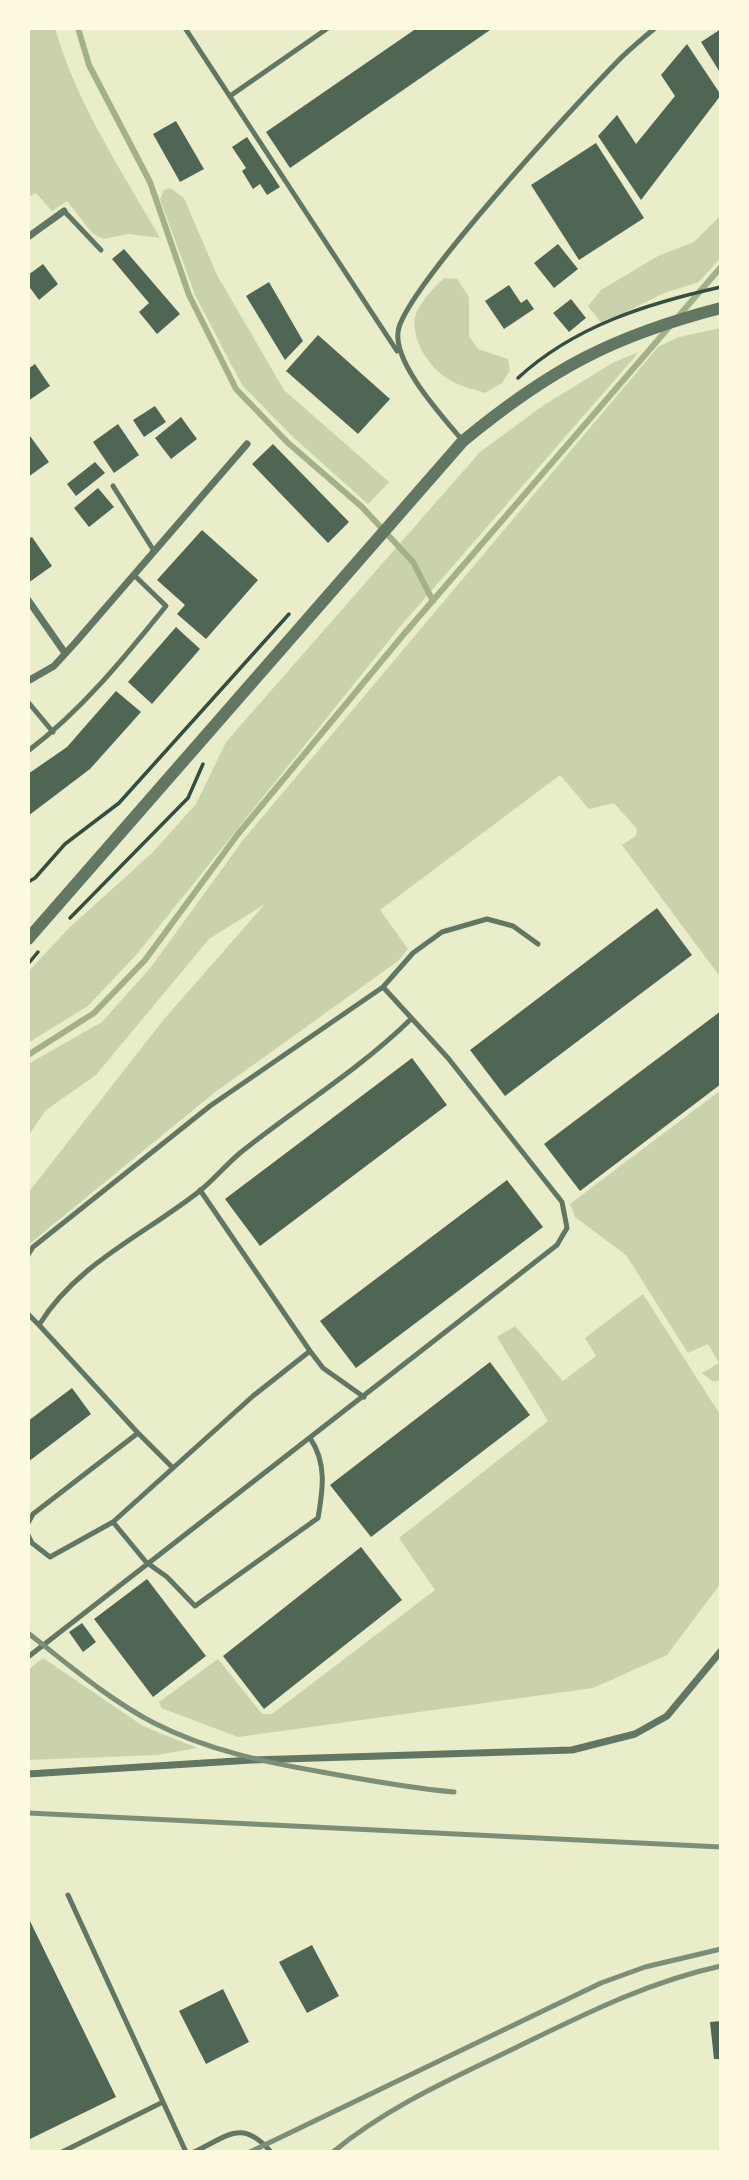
<!DOCTYPE html>
<html>
<head>
<meta charset="utf-8">
<style>
  body { margin:0 }
  #map { position:relative; width:749px; height:2180px; overflow:hidden; background:#e9edc9; font-family:Roboto,sans-serif }
  canvas { display:block }
  .frame { position:absolute; inset:0; border:30px solid #fefae0; pointer-events:none }
</style>
</head>
<body>
<div id="map">
<canvas width="749" height="2180"></canvas>
<div class="frame"></div>
</div>
<script>
const ctx = document.querySelector('canvas').getContext('2d');
ctx.lineJoin = 'round';
function paint(path, color) {
  ctx.fillStyle = color;
  ctx.fill(path, 'evenodd');
}
function stroke(path, color, width, dash) {
  ctx.strokeStyle = color;
  ctx.lineWidth = width;
  ctx.lineCap = dash ? 'butt' : 'round';
  ctx.setLineDash(dash || []);
  ctx.stroke(path);
}
paint(new Path2D(`
  M28,28H55C76,103 122,171 160,238L128,234L104,239L93,234L67,201L52,211L36,193L28,197Z
  M170,188L184,198L217,275L284,390L389,482L368,504L293,437L242,385L195,295L160,199L164,190Z
  M721,215V257L699,282L664,293L602,324L588,306L601,290L658,256L694,242Z
  M444,278L457,279L469,297V336L478,349L508,359L510,370L502,383L485,393C473,389 459,386 448,379C430,368 411,340 415,318C418,303 434,288 444,278Z
  M721,328V978L622,845L636,836L637,829L614,803L589,809L560,775L380,910L408,949L398,961L214,1093L28,1245V1193L165,1018L265,904L209,939L96,1075L46,1110L28,1136V1064L102,1022L151,967L243,840L658,347L679,337Z
  M639,352L399,628L137,954L88,1006L28,1043V972L69,928L152,853L196,804L226,742L480,452L544,405L614,362Z
  M721,1090V1381H712L702,1373L719,1363L708,1344L688,1353L626,1255L575,1217L570,1204Z
  M643,1294L721,1416V1583L667,1655L593,1688L238,1737L161,1708L159,1702L218,1659L262,1714H272L435,1590L399,1538L548,1421L497,1337L515,1326L563,1381L596,1356L585,1338Z
  M43,1658L143,1726L197,1748L157,1755L28,1760V1670Z`), '#cad2ad');
stroke(new Path2D(`
  M78,28L89,65L150,182L189,295L236,389L287,442L362,507L413,562L433,601
  M28,1055L94,1013L145,960L238,834L404,634L721,267`), '#a3b18a', 6);
paint(new Path2D(`
  M417,28H493L290,168L266,132Z
  M721,29V74L701,42Z
  M687,44L721,95L641,200L598,136L617,115L636,144L675,96L661,75Z
  M176,121L204,169L180,182L153,134Z
  M247,137L280,187L267,195L260,184L253,189L242,171L246,168L232,147Z
  M596,143L644,218L579,260L531,185Z
  M558,244L578,269L554,288L534,263Z
  M124,249L180,314L157,334L139,312L149,303L112,259Z
  M43,264L58,284L39,300L28,285V275Z
  M269,282L303,341L285,360L246,296Z
  M509,285L521,303L527,299L534,309L504,329L485,301Z
  M571,299L586,318L569,332L553,313Z
  M318,335L390,399L358,434L286,371Z
  M35,364L50,386L28,401V369Z
  M155,406L166,422L144,437L133,420Z
  M181,417L197,439L171,459L155,438Z
  M118,424L139,455L114,473L93,442Z
  M30,436L49,462L28,477V437Z
  M273,444L349,522L328,543L252,464Z
  M95,462L105,473L76,496L67,484Z
  M98,488L114,507L89,527L74,508Z
  M202,530L258,580L206,639L177,614L185,605L157,580Z
  M32,537L52,566L28,583V539Z
  M176,627L200,649L152,704L128,682Z
  M116,691L141,712L90,769L28,816V774L67,747Z
  M657,908L692,955L505,1096L470,1050Z
  M721,1011V1084L580,1191L544,1144Z
  M412,1058L447,1105L260,1246L225,1199Z
  M507,1180L543,1227L356,1368L320,1321Z
  M490,1362L530,1415L371,1537L330,1485Z
  M72,1388L91,1414L28,1462V1421Z
  M361,1547L402,1600L264,1709L223,1656Z
  M147,1579L206,1656L153,1697L94,1619Z
  M82,1623L96,1642L83,1652L69,1632Z
  M28,1917L116,2097L28,2140Z
  M312,1945L339,1996L307,2013L279,1962Z
  M223,1989L249,2042L206,2064L179,2011Z
  M721,2021V2059H714L710,2022Z`), '#4f6655');
stroke(new Path2D(`
  M518,378C574,326 649,303 721,287
  M28,882L35,878L65,844L119,803L289,614
  M70,918L188,798L203,764
  M28,964L38,952`), '#344e41', 3.5);
stroke(new Path2D(`
  M185,28L397,351
  M230,96L328,28
  M64,211L101,250
  M462,440C442,416 394,364 398,332C402,292 578,102 615,64C627,51 641,40 655,28
  M113,486L154,551
  M28,702L53,732
  M28,751C82,710 124,658 166,606L134,575
  M28,1255L33,1247L210,1106L383,987
  M28,1314L39,1325
  M310,1351L323,1368L364,1397
  M138,1433L172,1467
  M113,1522L253,1396L310,1351L200,1190
  M28,1523L33,1514L138,1433L39,1325C77,1263 146,1234 201,1190C215,1178 226,1165 240,1153C296,1108 359,1070 411,1019
  M28,1535L32,1543L50,1557L113,1522L146,1562L167,1577L195,1606L318,1518C323,1489 327,1463 310,1438
  M28,1657L557,1245L567,1228L562,1202L448,1058L383,987L413,953L442,932L487,919L513,926L538,944
  M68,1895L186,2152
  M62,2152L161,2103
  M194,2152C228,2136 242,2118 271,2152`), '#617663', 5);
stroke(new Path2D(`
  M28,237L64,211
  M28,600L65,653
  M28,681L54,666L75,643L247,444
  M28,1774L252,1760L572,1750L635,1734L667,1716L721,1651`), '#617663', 7);
stroke(new Path2D(`
  M28,939L463,441C549,370 612,336 721,308`), '#617663', 12);
stroke(new Path2D(`
  M28,1633C69,1665 108,1699 154,1723C207,1750 264,1762 322,1772C366,1780 409,1788 454,1792
  M28,1813L721,1847
  M250,2152L601,1983L645,1967L721,1949
  M333,2152C387,2107 451,2079 513,2049C581,2016 647,1982 721,1966`), '#7c8e77', 5);
</script>
</body>
</html>
